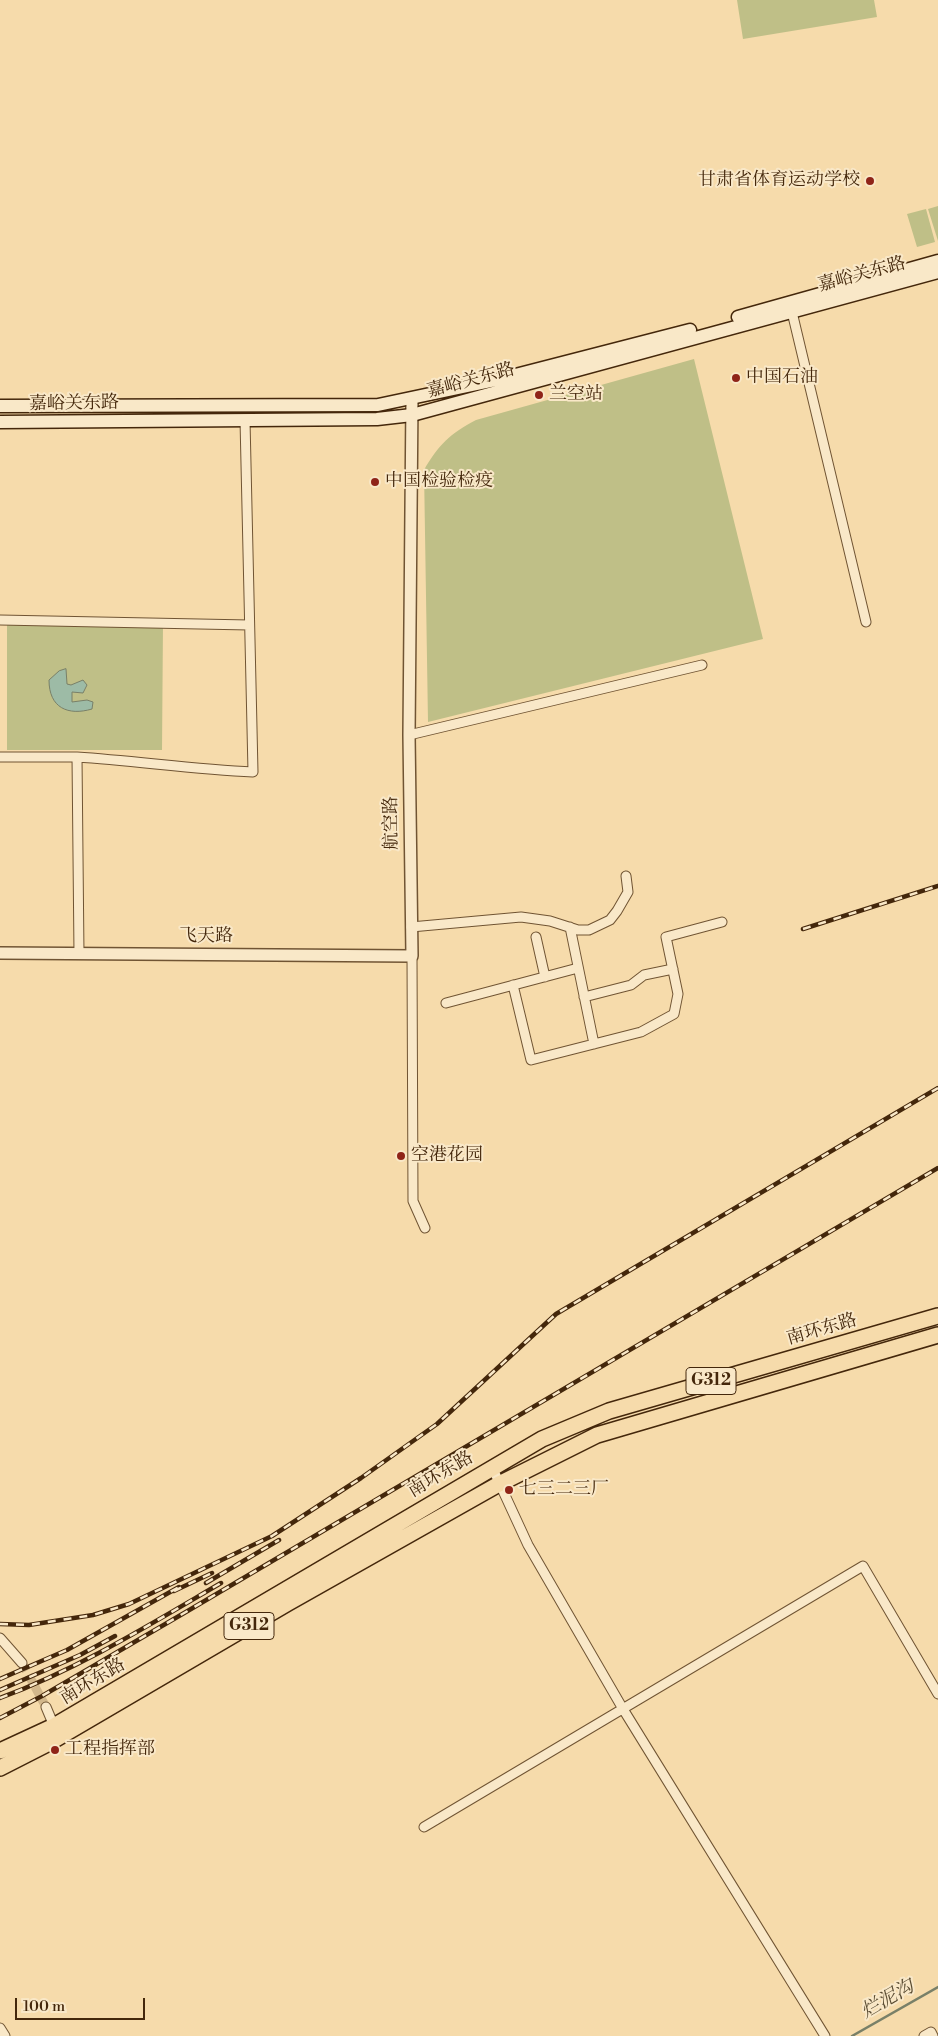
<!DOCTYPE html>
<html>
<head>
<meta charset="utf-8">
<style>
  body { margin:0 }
  #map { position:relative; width:938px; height:2036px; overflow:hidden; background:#f6dbab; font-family:"Libre Bodoni",serif }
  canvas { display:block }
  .scale { position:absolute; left:15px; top:1998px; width:130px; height:22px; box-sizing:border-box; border:2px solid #44270b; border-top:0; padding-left:6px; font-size:15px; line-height:18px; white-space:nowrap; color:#44270b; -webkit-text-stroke:4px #f9e8c8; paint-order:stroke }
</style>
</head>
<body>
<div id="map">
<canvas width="938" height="2036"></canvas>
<div class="scale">100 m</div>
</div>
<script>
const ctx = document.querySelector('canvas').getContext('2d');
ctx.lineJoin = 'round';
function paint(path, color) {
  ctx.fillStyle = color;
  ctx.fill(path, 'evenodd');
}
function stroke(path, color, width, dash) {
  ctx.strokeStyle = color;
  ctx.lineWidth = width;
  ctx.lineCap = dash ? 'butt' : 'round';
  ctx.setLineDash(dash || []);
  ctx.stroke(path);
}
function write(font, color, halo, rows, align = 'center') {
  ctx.font = font + ' "Libre Bodoni","Noto Serif SC",serif';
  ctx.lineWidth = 4;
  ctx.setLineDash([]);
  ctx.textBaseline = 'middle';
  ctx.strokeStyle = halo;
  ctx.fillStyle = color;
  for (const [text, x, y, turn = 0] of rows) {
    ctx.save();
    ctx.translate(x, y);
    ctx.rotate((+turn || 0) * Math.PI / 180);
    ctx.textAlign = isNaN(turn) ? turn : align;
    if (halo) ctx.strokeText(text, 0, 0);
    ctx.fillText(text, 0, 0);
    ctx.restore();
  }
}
paint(new Path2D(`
  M737,0H874L877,17L743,39Z
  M938,206V241L928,209Z
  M926,209L935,242L917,247L907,214Z
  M694,359L763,639L428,722L424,470C439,444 450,434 476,420Z
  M7,623H163L162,750H7Z`), '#bfbf87');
const water = new Path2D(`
  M66,669L67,684L71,685L83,680L87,685L83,693L72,692V702L87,700L93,702L92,709C68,716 49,708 49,680L59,671Z`);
paint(water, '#9dbba6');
stroke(water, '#798068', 1);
stroke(new Path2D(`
  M852,2036L938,1987`), '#798068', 2.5);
stroke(new Path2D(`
  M22,1663L46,1707`), '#d2b78b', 9, [9, 4.5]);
const minor = new Path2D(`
  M792,312L866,622
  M0,620L249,625
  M409,735L702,665
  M0,757H77L79,954
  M77,757C136,761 194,769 253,772L245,420
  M411,927L521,917L550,921L578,930H589L610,920L617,911L628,892L626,876
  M570,927L594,1044
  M536,937L545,977
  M412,956L413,1201L425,1228
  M513,985L531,1060L641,1032L674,1014L678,994L666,937L722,922
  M584,997L631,985L644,975L673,969
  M446,1003L578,968
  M492,1467L528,1545L623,1709L825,2036
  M0,1638L22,1663
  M46,1707L54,1726
  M424,1827L863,1566L938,1694
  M0,2028L5,2036
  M924,2036L931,2032L933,2036`);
const tertiary = new Path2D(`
  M0,953L412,956L409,735L412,399`);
const secondary = new Path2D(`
  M738,317L938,261
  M0,406L378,405L496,380L690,330
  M0,422L377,419L412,415L938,272`);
const trunk = new Path2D(`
  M0,1751L54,1726L542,1439L609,1411L938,1316
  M0,1768L49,1743L288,1603L499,1484L597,1435L938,1335`);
stroke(minor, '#705433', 11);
stroke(tertiary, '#705433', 14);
stroke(secondary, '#44270b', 15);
stroke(trunk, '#44270b', 18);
stroke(minor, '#f9e8c8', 9);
stroke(tertiary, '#f9e8c8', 11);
stroke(secondary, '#f9e8c8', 12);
stroke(trunk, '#f6dbab', 15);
const rail = new Path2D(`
  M803,929L938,886
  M206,1583L279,1540
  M174,1591L212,1573
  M0,1624L29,1625L93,1615L129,1604L272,1536L361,1478L437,1424L556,1314L938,1088
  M0,1679L67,1650L179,1587
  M0,1690L80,1655L115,1636
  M0,1698C78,1669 149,1625 221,1583
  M0,1718L42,1696L191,1609L938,1168`);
stroke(rail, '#44270b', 4.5);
stroke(rail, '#f9e8c8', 2.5, [8]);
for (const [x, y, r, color] of [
  [870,181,5,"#8f2418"],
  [736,378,5,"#8f2418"],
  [539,395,5,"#8f2418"],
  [375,482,5,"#8f2418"],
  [401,1156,5,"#8f2418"],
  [509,1490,5,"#8f2418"],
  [55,1750,5,"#8f2418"]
]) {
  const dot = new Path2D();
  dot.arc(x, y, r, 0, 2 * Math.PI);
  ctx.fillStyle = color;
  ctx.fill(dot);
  stroke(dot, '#f9e8c8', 2);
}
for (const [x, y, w] of [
  [711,1381,50],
  [249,1626,50]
]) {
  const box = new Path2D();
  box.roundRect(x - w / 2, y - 13.5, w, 27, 4);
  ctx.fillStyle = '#f9e8c8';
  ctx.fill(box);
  stroke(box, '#44270b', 1);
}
write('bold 16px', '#44270b', null, [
  ["G312",711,1381],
  ["G312",249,1626]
]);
write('18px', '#44270b', '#f9e8c8', [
  ["甘肃省体育运动学校",860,181,"right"],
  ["中国石油",746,378],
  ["兰空站",549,395],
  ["中国检验检疫",385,482],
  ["空港花园",411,1156],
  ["七三二三厂",519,1490],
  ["工程指挥部",65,1750]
], 'left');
write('18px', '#44270b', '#f9e8c8', [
  ["嘉峪关东路",862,275,-15],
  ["嘉峪关东路",471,381,-15],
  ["嘉峪关东路",74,404,-1],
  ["航空路",392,823,-91],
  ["飞天路",206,937],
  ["南环东路",822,1330,-16],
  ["南环东路",441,1475,-31],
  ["南环东路",93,1682,-31]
]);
write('italic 19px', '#5a4c32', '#f9e8c8', [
  ["烂泥沟",888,2000,-30]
]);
</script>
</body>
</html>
